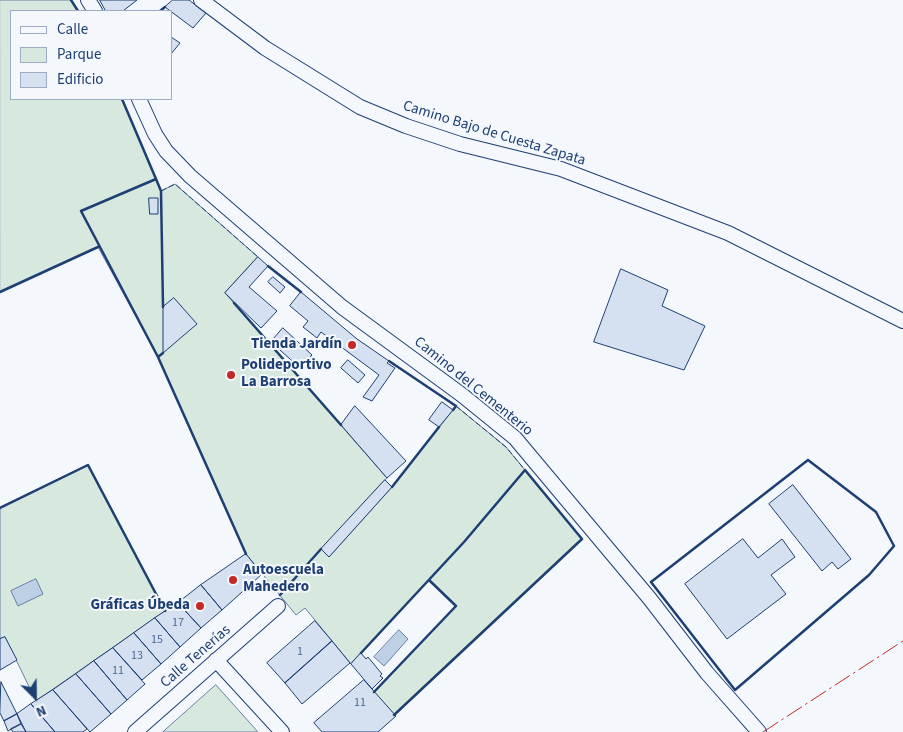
<!DOCTYPE html>
<html>
<head>
<meta charset="utf-8">
<style>
  body { margin:0 }
  #map { position:relative; width:903px; height:732px; overflow:hidden; background:#f4f7fb; font-family:"Source Sans 3",sans-serif }
  canvas { display:block }
  .legend { position:absolute; left:10px; top:10px; width:162px; height:90px; box-sizing:border-box; background:#f4f7fb; border:1px solid #9eadc5; margin:0; padding:6px 9px; list-style:none; font-size:15px; color:#1d3f73 }
  .legend li { display:flex; align-items:center; gap:10px; height:25px }
  .legend b { width:25px; border:1px solid #9eadc5 }
  .north { position:absolute; left:10px; top:672px; width:50px; height:50px; -webkit-text-stroke:4px #f4f7fb; paint-order:stroke; rotate:157deg; font-size:14px; font-weight:700; line-height:20px; text-align:center; color:#1d3f73 }
  .north::after { content:''; display:block; margin:auto; width:18px; height:22px; background:#1d3f73; clip-path:polygon(50% 0,100% 100%,50% 72%,0 100%) }
</style>
</head>
<body>
<div id="map">
<canvas width="903" height="732"></canvas>
<ul class="legend">
<li><b style="height:6px;background:#f4f7fb"></b>Calle</li>
<li><b style="height:14px;background:#d7e8df"></b>Parque</li>
<li><b style="height:14px;background:#d5e0f0"></b>Edificio</li>
</ul>
<div class="north">N</div>
</div>
<script>
const ctx = document.querySelector('canvas').getContext('2d');
ctx.lineJoin = 'round';
function paint(path, color) {
  ctx.fillStyle = color;
  ctx.fill(path, 'evenodd');
}
function stroke(path, color, width, dash) {
  ctx.strokeStyle = color;
  ctx.lineWidth = width;
  ctx.lineCap = dash ? 'butt' : 'round';
  ctx.setLineDash(dash || []);
  ctx.stroke(path);
}
function write(font, color, halo, rows, align = 'center') {
  ctx.font = font + ' "Source Sans 3",sans-serif';
  ctx.lineWidth = 4;
  ctx.setLineDash([]);
  ctx.textBaseline = 'middle';
  ctx.strokeStyle = halo;
  ctx.fillStyle = color;
  for (const [text, x, y, turn = 0] of rows) {
    ctx.save();
    ctx.translate(x, y);
    ctx.rotate((+turn || 0) * Math.PI / 180);
    ctx.textAlign = isNaN(turn) ? turn : align;
    if (halo) ctx.strokeText(text, 0, 0);
    ctx.fillText(text, 0, 0);
    ctx.restore();
  }
}
const green = new Path2D(`
  M0,0H71L78,11H11V99H122L161,191L175,184L258,257L225,293L387,478L322,549L329,557L392,487L456,406L506,447L582,539L394,715L374,692L456,606L429,580L351,664L305,608L296,615L246,554L158,357L98,247L0,292Z
  M88,465L165,611L36,701L5,637L0,639V508Z
  M216,685L258,732H163Z`);
paint(green, '#d7e8df');
stroke(green, '#687fa3', 1);
const water = new Path2D(`
  M36,579L43,594L18,606L11,591Z
  M399,630L408,639L384,666L374,657Z`);
paint(water, '#bed0e5');
stroke(water, '#687fa3', 1);
const building = new Path2D(`
  M100,0H137L123,11H106Z
  M173,0H189L206,13L193,28L165,7Z
  M171,37L180,43L171,54Z
  M149,198H158V214H150Z
  M258,257L268,266L249,287L277,311L261,328L225,293Z
  M621,269L668,290L662,306L705,326L684,370L594,342Z
  M273,277L285,287L280,293L268,282Z
  M301,292L357,339L389,361L387,363L395,368L372,401L363,397L379,375L321,332L317,338L303,327L308,321L290,306Z
  M174,298L197,324L163,353V307Z
  M283,328L312,355L300,368L271,342Z
  M348,360L365,375L358,383L341,368Z
  M442,402L453,410L439,427L429,420Z
  M355,406L406,461L387,478L341,425Z
  M385,480L392,487L329,557L321,549Z
  M793,485L851,559L838,569L832,562L822,571L769,504Z
  M743,539L758,558L782,539L795,557L771,575L786,594L727,639L685,584Z
  M246,554L262,574L222,610L201,585Z
  M201,585L222,610L201,628L178,603Z
  M178,603L201,628L180,647L155,618Z
  M155,618L180,647L161,664L134,633Z
  M315,621L332,641L285,683L267,663Z
  M134,633L161,664L142,680L113,648Z
  M5,637L17,660L0,670V639Z
  M332,641L350,663L302,704L285,683Z
  M113,648L145,684L127,700L94,661Z
  M361,653L366,659L368,657L382,674L380,676L383,678L372,689L351,664Z
  M94,661L127,700L111,714L76,674Z
  M76,674L111,714L90,732L53,690Z
  M364,680L396,716L378,732H322L314,723Z
  M1,682L17,714L4,721L0,713Z
  M53,690L87,729L83,732H55L31,704Z
  M31,704L55,732H26L17,714Z
  M17,714L21,724L8,731L4,721Z
  M21,724L26,732H13L11,729Z`);
paint(building, '#d5e0f0');
stroke(building, '#1d3f73', 1);
const minor = new Path2D(`
  M88,0L95,11
  M201,0L265,48L360,107L406,126L460,144L561,169L728,233L903,321
  M139,99L155,134L166,151L190,176L342,307L462,395L515,438L650,599L707,673L759,732
  M216,660L282,732
  M135,732L278,606`);
stroke(minor, '#1d3f73', 16);
stroke(minor, '#f4f7fb', 14);
stroke(new Path2D(`
  M161,191L175,184L258,257
  M456,406L506,447L525,470`), '#1d3f73', 1, [6, 2.5]);
stroke(new Path2D(`
  M71,0L78,11
  M160,11L165,7
  M122,99L156,179
  M268,266L301,292
  M0,292L98,247
  M234,303L341,425
  M163,307L161,191L156,179L81,211L158,357L163,353
  M158,357L246,554
  M389,361L456,406L453,410
  M808,460L876,512L894,546L869,575L735,690L651,582Z
  M392,487L439,427
  M0,508L88,465L165,611
  M280,595L321,549
  M361,653L464,542L525,470L582,539L394,715
  M374,692L456,606L429,580`), '#1d3f73', 2.5);
stroke(new Path2D(`
  M763,732L903,641`), '#c62828', 1, [18, 4, 2.5, 4]);
for (const [x, y, r, color] of [
  [352,345,5,"#c62828"],
  [231,375,5,"#c62828"],
  [233,580,5,"#c62828"],
  [200,606,5,"#c62828"]
]) {
  const dot = new Path2D();
  dot.arc(x, y, r, 0, 2 * Math.PI);
  ctx.fillStyle = color;
  ctx.fill(dot);
  stroke(dot, '#f4f7fb', 2);
}
write('12px', '#4b6792', null, [
  ["17",178,623],
  ["15",157,640],
  ["1",300,652],
  ["13",137,656],
  ["11",118,671],
  ["11",360,703]
]);
write('15px', '#1d3f73', '#f4f7fb', [
  ["Camino Bajo de Cuesta Zapata",494,134,17],
  ["Camino del Cementerio",473,387,39],
  ["Calle Tenerías",196,657,-41]
]);
write('bold 15px', '#1d3f73', '#f4f7fb', [
  ["Tienda Jardín",342,345],
  ["Polideportivo",241,366,"left"],
  ["La Barrosa",241,383,"left"],
  ["Autoescuela",243,571,"left"],
  ["Mahedero",243,588,"left"],
  ["Gráficas Úbeda",190,606]
], 'right');
</script>
</body>
</html>
